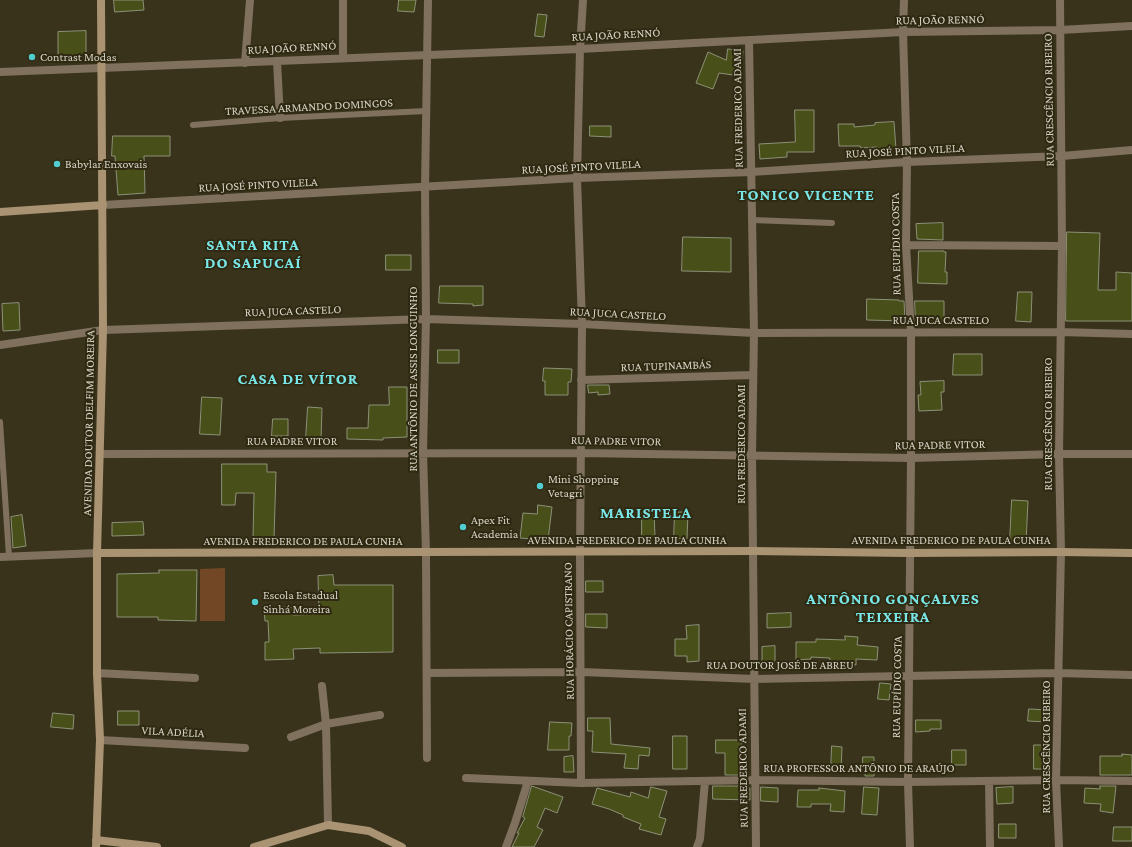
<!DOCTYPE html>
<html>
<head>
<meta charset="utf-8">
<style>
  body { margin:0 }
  canvas { display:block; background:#39331c }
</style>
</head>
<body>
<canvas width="1132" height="847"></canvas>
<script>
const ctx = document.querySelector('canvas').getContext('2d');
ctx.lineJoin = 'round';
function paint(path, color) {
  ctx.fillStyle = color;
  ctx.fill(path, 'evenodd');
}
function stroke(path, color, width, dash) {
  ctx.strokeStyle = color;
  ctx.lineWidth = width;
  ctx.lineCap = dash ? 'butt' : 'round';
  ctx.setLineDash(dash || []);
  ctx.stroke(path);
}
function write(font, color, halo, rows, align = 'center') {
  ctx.font = font + ' "Crimson Pro",serif';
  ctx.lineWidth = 4;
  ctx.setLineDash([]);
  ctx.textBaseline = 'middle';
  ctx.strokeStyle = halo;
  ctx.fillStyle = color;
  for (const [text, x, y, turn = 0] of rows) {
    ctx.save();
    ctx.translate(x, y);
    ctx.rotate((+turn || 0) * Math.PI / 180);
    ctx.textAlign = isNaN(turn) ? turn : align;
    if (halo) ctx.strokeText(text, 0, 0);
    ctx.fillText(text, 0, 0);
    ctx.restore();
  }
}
paint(new Path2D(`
  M225,568V621H200V569Z`), '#724726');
const building = new Path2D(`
  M114,0H143L144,10L115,12Z
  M399,0H416L414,12L398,11Z
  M538,14L547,15L544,37L535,36Z
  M86,31V58H58V32Z
  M728,49L743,51L740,76L719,73L713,89L696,83L708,52L726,60Z
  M795,110H814V152H787V157L760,159L759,144L795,142Z
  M894,122L896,149L877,150V147L861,148L860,146H839L838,124H854V127L875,125V123Z
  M590,126H611V137L590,136Z
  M113,136H170V156H144L145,193L118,195L115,156H112Z
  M943,223V240L917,239L916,224Z
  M1067,232L1100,233L1098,290H1116V272L1132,273V321H1066Z
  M683,237L731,238V272L682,271Z
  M919,251H944V252H946L945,272H947V284L918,283Z
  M386,255H411V270H386Z
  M440,286H483V305L473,306V304L439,303Z
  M1018,292H1032L1031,322L1016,321Z
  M867,299L899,300V301H904L905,321L867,320Z
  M915,301H944V322L916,321Z
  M19,303L20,330L3,331L2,304Z
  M438,350H459V363H438Z
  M954,354H982V375H953Z
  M544,368L572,369L571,382H568V395H545V381H543Z
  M944,381V392H941L942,410L919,411L918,395H921L920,382Z
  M588,385H609L610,394L598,395V392L589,393Z
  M389,387H407V437L383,438V440L347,439V428H368L369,405H389Z
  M202,397L222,398L220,435L200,434Z
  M308,407L322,408L321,439H306Z
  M273,419H288V436H272Z
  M222,464H267V472H276L274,538H253L254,493H236L235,505H222Z
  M1012,500L1028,501L1026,543L1010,542Z
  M538,505L552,507L548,540L520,538L523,513L537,514Z
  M642,512H654L655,537L642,538Z
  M675,512H688L687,539L674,538Z
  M22,515L26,546L13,548L11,517Z
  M143,522L144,535L112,536V523Z
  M159,570H197L196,621L158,620V617H117V574L159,573Z
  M333,575L334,585H393V652L320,653V648L293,649L294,659L265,660V642H269L268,621H265L264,608L293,607V615L319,614L318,576Z
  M586,581H603V592H586Z
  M791,613V627L767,628V614Z
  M586,614H607V628L586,627Z
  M699,625V661L687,662V656H675V639H687L686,626Z
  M845,636L858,637L857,645L878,647L877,660L856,659V665L843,664V665L829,664L830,658L811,657V659L796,660V642H816V639L845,640Z
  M775,646V663H762V647Z
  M880,683L891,684L889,700L878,699Z
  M1029,709L1049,710L1048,722L1028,721Z
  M118,711H139V725H118Z
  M53,713L74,715L73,729L51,727Z
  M588,718H610L611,744L650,748L649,756L639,755L638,769L624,768L626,754L592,752L593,731H588Z
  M916,720H941V729H930V731L916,732Z
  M550,722L572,723L571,736H569V750H548Z
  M673,736H687V769H673Z
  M716,740H742L741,760H743V775H725V753H716Z
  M1034,745H1048L1047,769H1034Z
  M832,746L842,747L841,771L831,770Z
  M952,750H966V765H952Z
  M1122,754L1132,755V775H1100V756H1122Z
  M573,756L574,772H564V757Z
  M863,757H874V776H865V772H863Z
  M532,786L563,797L557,813L545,808L537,827L543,830L534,847H512L519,833H517L525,818L523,817Z
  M713,786H743V788H750V800L713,799Z
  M1100,786H1116L1113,813L1100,811L1101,804L1084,803L1085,788L1100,789Z
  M651,787L667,791L659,817L666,819L661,835L639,829L641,824L623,817V815L609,809L592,804L597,788L630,797L631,792L648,798Z
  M761,787L778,788V802L761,801Z
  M864,787L879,788L877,815L862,814Z
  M1013,787V803L997,804L996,788Z
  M819,788L845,791L844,812L830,811L831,804H811V807H797L798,790H819Z
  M999,824H1016V838H999Z
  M1114,827H1132V841H1113Z`);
paint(building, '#484f19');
stroke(building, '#8c9177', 1);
stroke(new Path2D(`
  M193,125L280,118L426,111
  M752,220L832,223
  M0,422L9,556`), '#7f715d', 6);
stroke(new Path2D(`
  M343,0V58
  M904,0L903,32L907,162L906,245L911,332V458L908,782L910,847
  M749,41L754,333L752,455L756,847
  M277,61L280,118
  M245,63L250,0
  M0,72L580,49L903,32L1060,30L1132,26
  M103,205L577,178L751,172L907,162L1062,156L1132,150
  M906,245L1062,246
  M0,345L103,330L426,319L582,324L754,333L1060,332L1132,334
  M581,380L753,375
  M100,454L580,453L911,458L1059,454H1132
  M0,557L97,553
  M97,673L195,678
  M427,673L582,672L754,679L1058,673L1132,675
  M322,686L326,724L328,825
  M291,737L326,724L380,715
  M100,740L245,748
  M427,758L426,553L423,452L426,319L425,187L428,0
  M466,778L581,783L756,780L908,782L1056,780L1132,781
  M989,781L990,847
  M581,783L580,552L582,324L577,178L580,49L583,0
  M506,847L515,823L528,781
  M697,847L700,839L705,781
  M1059,847L1056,780L1061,552L1059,454L1062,246L1060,0`), '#7f715d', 8);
stroke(new Path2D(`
  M0,212L103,205
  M97,553L753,551L909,553L1061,552L1132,553
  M96,840L157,847
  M96,847L100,740L97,673V553L103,330L101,0
  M254,847L328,825L369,831L402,847`), '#a99373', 8);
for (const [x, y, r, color] of [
  [32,57,4,"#52cdcf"],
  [57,164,4,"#52cdcf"],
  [540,486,4,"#52cdcf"],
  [463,527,4,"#52cdcf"],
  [255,602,4,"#52cdcf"]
]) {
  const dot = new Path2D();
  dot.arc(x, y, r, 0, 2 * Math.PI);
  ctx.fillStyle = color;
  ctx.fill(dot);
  stroke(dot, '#2f2912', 1.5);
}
write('12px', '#d6d3c5', '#2f2912', [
  ["RUA JOÃO RENNÓ",940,20,-1],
  ["RUA JOÃO RENNÓ",616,35,-3],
  ["RUA JOÃO RENNÓ",292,48,-3],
  ["RUA CRESCÊNCIO RIBEIRO",1049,100,-91],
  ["TRAVESSA ARMANDO DOMINGOS",309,107,-3],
  ["RUA FREDERICO ADAMI",738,108,-91],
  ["RUA JOSÉ PINTO VILELA",905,151,-3],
  ["RUA JOSÉ PINTO VILELA",581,167,-3],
  ["RUA JOSÉ PINTO VILELA",258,185,-3],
  ["RUA EUPÍDIO COSTA",896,244,-91],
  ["RUA JUCA CASTELO",293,311,-2],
  ["RUA JUCA CASTELO",618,314,3],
  ["RUA JUCA CASTELO",941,320],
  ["RUA TUPINAMBÁS",666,366,-2],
  ["RUA ANTÔNIO DE ASSIS LONGUINHO",413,379,-90],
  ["AVENIDA DOUTOR DELFIM MOREIRA",89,423,-89],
  ["RUA CRESCÊNCIO RIBEIRO",1048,424,-90],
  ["RUA PADRE VITOR",292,441],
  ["RUA PADRE VITOR",616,441,1],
  ["RUA FREDERICO ADAMI",741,444,-90],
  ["RUA PADRE VITOR",940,445,-1],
  ["AVENIDA FREDERICO DE PAULA CUNHA",627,540],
  ["AVENIDA FREDERICO DE PAULA CUNHA",951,540],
  ["AVENIDA FREDERICO DE PAULA CUNHA",303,541],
  ["RUA HORÁCIO CAPISTRANO",569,631,-91],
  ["RUA DOUTOR JOSÉ DE ABREU",780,665],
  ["RUA EUPÍDIO COSTA",897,687,-89],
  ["VILA ADÉLIA",173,732,3],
  ["RUA CRESCÊNCIO RIBEIRO",1046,747,-90],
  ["RUA FREDERICO ADAMI",743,768,-91],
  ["RUA PROFESSOR ANTÔNIO DE ARAÚJO",859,768]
]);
write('12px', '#d6d3c5', '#2f2912', [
  ["Contrast Modas",40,57],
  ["Babylar Enxovais",65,164],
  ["Mini Shopping",548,479],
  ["Vetagri",548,493],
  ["Apex Fit",471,520],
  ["Academia",471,534],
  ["Escola Estadual",263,595],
  ["Sinhá Moreira",263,609]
], 'left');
ctx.letterSpacing = '1px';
write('bold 16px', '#79e6e8', '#2f2912', [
  ["TONICO VICENTE",806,195],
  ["SANTA RITA",253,245],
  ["DO SAPUCAÍ",253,263],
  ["CASA DE VÍTOR",298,379],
  ["MARISTELA",646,513],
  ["ANTÔNIO GONÇALVES",893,599],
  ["TEIXEIRA",893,617]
]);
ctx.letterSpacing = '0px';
</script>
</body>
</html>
